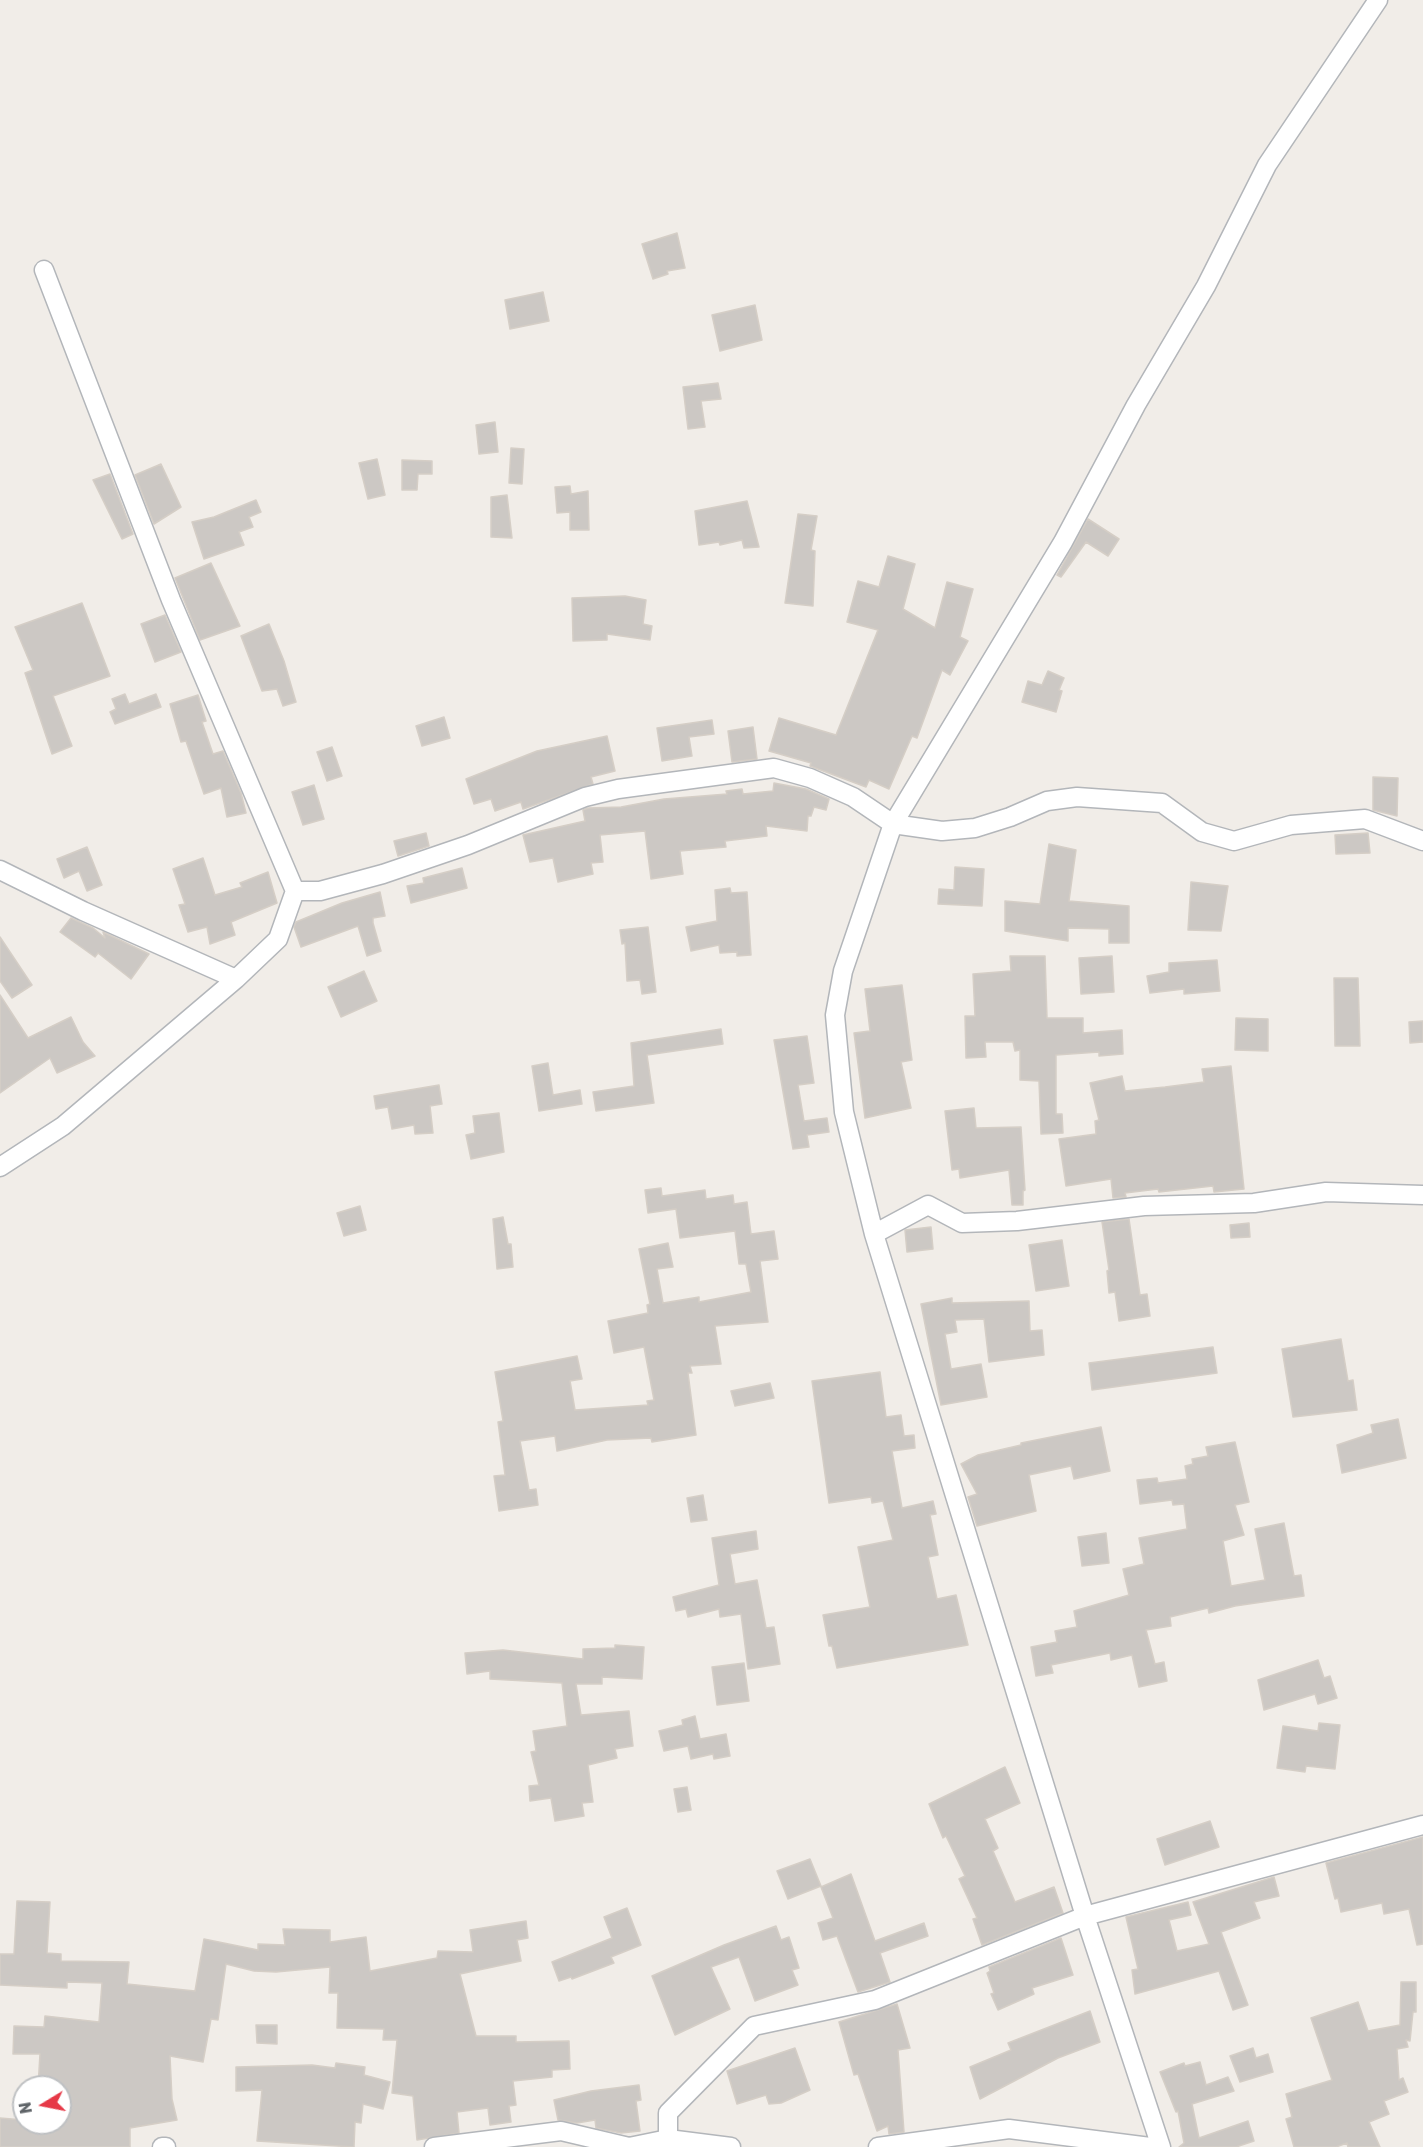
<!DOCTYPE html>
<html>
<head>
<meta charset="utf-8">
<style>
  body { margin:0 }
  #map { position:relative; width:1423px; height:2147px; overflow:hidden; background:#f1ede8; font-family:Rubik,sans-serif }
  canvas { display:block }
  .north { position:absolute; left:12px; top:2075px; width:60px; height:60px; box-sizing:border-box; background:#fff; border:2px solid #bfc1c3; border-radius:50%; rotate:260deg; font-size:16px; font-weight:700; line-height:24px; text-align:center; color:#5f6468 }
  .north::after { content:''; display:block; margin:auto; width:21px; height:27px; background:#e63947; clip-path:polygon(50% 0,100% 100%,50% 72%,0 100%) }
</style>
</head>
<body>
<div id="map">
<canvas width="1423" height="2147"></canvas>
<div class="north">N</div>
</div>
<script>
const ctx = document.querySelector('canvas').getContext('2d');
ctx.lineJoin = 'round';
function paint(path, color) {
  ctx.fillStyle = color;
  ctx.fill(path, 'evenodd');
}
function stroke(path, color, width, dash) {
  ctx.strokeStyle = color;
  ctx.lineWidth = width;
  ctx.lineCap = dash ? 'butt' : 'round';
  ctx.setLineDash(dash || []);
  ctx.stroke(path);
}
const building = new Path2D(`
  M677,233L685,268L667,271L668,274L653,279L642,244Z
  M543,292L549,321L510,329L505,300Z
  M755,305L762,340L720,351L712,315Z
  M718,383L721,399L701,401L705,427L688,429L683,387Z
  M495,422L498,452L479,454L476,425Z
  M511,448L524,449L522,484L509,483Z
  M377,459L385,495L368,499L359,463Z
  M402,460L432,461V474H418L417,490H402Z
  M161,464L181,507L154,524L135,475Z
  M110,474L133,534L122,539L93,480Z
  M570,486L571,494L588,491L589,530H570V512L557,513L555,487Z
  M507,495L512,538L491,537V497Z
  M256,500L261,512L249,517L253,527L239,532L244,545L204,559L192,522L214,517Z
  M747,501L759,547L744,548L742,540L720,545L719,542L699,545L695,511Z
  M798,514L817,516L811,550L815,551L813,606L785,603Z
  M1088,519L1119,539L1108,556L1086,542L1061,577L1057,575Z
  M888,556L915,564L903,609L935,628L947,582L973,589L960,637L968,641L950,675L942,670L917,738L912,736L889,789L869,780L866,787L810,766L811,763L769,751L779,718L836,735L878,630L847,622L858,581L879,587Z
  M211,563L240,626L200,640L175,578Z
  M625,596L646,600L643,624L652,626L650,640L607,634V640L573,641L572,598Z
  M82,603L110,676L53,696L72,746L52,754L25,673L33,670L15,627Z
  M165,615L181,652L155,662L141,624Z
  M269,624L284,661L296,702L283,706L277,689L262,691L241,636Z
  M1048,671L1064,678L1059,690L1062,691L1056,712L1022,702L1028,681L1042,685Z
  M125,694L129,704L156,694L161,707L115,724L110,712L116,709L112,699Z
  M198,695L206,721L202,722L213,754L223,751L241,793L246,813L227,817L221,788L204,794L186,741L181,742L170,704Z
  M444,717L450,738L422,746L416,726Z
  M712,720L714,734L689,737L692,756L662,761L657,728Z
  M753,727L757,759L732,762L728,731Z
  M607,736L615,771L591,777L593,784L523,809L521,802L495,811L491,799L474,804L466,779L537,751Z
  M332,747L342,776L327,781L317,752Z
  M1373,777L1398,778L1397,816L1373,810Z
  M774,783L806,789L829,799L826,810L814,807L811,816H808L807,831L766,826L767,836L725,841L726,847L680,851L683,874L651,879L645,831L600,835L603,862L591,863L593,874L558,882L553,858L530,862L523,835L585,821L583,810L588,808L621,807L664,799L727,794L726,791L742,789L743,794L773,791Z
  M314,785L324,819L303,825L292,792Z
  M426,833L429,846L398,856L394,841Z
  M1368,833L1370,853L1336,854L1335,835Z
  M1049,844L1076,850L1069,901L1129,906V943H1109V929L1068,928V941L1005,931V901L1040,904Z
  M87,847L102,885L87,891L79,871L64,878L57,859Z
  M203,858L215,895L242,887L240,883L268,872L277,903L231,922L235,935L210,944L207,927L188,932L179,905L185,904L173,869Z
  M955,867L984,869L982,906L938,904L939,889L954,890Z
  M462,868L467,888L411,903L407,886L424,883L423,878Z
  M1191,882L1228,886L1221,931L1188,930Z
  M730,888L731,893L747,892L751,955L737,956V952L720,953L719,945L691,951L686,927L717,921L715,890Z
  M380,892L385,916L373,918V923L381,951L367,956L358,926L301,947L294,927L296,922L342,903Z
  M71,918L93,928L105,938L103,932L149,954L131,979L98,953L95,957L60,932Z
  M648,927L656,992L642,994L640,980L627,981L625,943L622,944L620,930Z
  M0,937L32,985L12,998L0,981Z
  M1010,956H1045L1047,1018H1083V1033L1122,1030L1123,1054L1099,1056V1052L1056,1055V1114H1062L1063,1133L1041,1134L1039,1081L1020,1080V1050L1015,1051L1013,1042H985L986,1057L966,1058L965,1016H975L973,974L1011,971Z
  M1112,956L1114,992L1081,994L1079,958Z
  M1217,960L1220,991L1184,994V989L1150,993L1147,976L1169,972V963Z
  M364,971L377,1001L341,1017L328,987Z
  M1334,978H1358L1360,1046H1335Z
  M902,985L912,1060L901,1062L911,1108L865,1118L854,1033L870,1031L865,989Z
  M0,995L28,1038L71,1017L83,1042L95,1056L57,1073L50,1058L0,1093Z
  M1236,1018L1268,1019V1051L1235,1050Z
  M1423,1021V1042L1410,1043L1409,1022Z
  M721,1029L723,1044L647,1055L654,1103L596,1111L593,1092L634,1086L631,1043Z
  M807,1036L814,1083L798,1085L804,1121L827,1118L829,1132L807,1135L809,1147L793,1149L774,1040Z
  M548,1063L553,1095L580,1090L582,1104L539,1111L532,1066Z
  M1231,1066L1244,1189L1214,1192L1213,1186L1159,1192L1158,1189L1125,1193L1126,1197L1113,1198L1111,1179L1066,1186L1059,1139L1096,1134L1095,1121L1099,1120L1090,1083L1122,1076L1125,1091L1165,1087L1204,1082L1202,1069Z
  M439,1085L442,1104L430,1106L433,1133L415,1134L414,1125L392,1129L388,1107L376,1109L374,1096Z
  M974,1108L976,1128L1021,1127L1025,1190L1023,1191V1205H1012L1009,1170L960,1178L959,1169L952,1170L945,1111Z
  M499,1113L504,1152L471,1159L466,1135L475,1133L473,1116Z
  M661,1188L662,1196L705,1190L706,1199L733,1195L734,1204L747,1202L751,1234L774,1231L778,1259L760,1261L768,1322L715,1326L721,1364L690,1366L692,1373H688L696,1435L652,1442L651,1438L607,1440L557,1451L555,1436L520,1441L529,1490L536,1489L538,1505L499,1511L494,1476L505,1475L498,1422L503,1421L495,1372L577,1356L582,1379L570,1381L575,1410L648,1405L647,1401L654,1400L644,1347L614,1353L608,1321L648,1313L647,1305L650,1304L639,1249L668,1243L673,1267L657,1269L663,1303L699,1297V1302L751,1292L746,1264H739L735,1231L680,1238L676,1209L648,1213L645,1190Z
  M360,1206L366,1230L344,1236L337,1213Z
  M503,1217L508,1244H511L513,1267L497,1269L493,1219Z
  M1129,1219L1140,1295L1147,1294L1150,1316L1119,1321L1115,1292L1109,1293L1107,1271L1109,1270L1102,1222Z
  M1249,1223L1250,1237L1231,1238L1230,1225Z
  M931,1227L933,1249L907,1252L905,1230Z
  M1062,1240L1069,1286L1036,1291L1029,1245Z
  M952,1298V1303L1029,1301L1030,1331L1042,1330L1044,1355L989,1362L984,1319L955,1320L957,1332L945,1334L951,1369L981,1364L987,1397L941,1405L921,1304Z
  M1341,1339L1348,1381L1353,1380L1357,1410L1293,1417L1282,1349Z
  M1213,1347L1217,1373L1092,1390L1089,1363Z
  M880,1372L886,1417L901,1415L904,1436L914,1435L915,1448L892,1451L902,1508L933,1501L936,1514L930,1515L938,1555L928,1557L937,1599L956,1595L968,1645L837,1668L832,1646H829L823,1615L870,1607L858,1547L893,1540L883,1501L872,1503L871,1497L829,1503L812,1381Z
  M770,1383L774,1398L735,1406L731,1391Z
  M1398,1419L1406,1458L1342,1473L1337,1445L1373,1433L1371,1425Z
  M1101,1427L1110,1471L1074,1479L1071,1466L1029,1475L1036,1511L977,1526L968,1497L977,1494L961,1464L978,1455L1021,1445V1443Z
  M1235,1442L1249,1502L1235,1505L1244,1535L1223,1541L1231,1586L1265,1580L1255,1529L1284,1523L1294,1576L1301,1575L1304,1596L1235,1606L1209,1613L1208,1608L1170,1617L1171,1626L1146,1630L1155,1664L1164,1662L1167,1681L1139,1687L1132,1655L1111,1660L1110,1653L1051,1665L1053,1673L1036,1676L1031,1647L1057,1642L1055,1631L1077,1627L1074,1611L1129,1595L1123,1569L1144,1564L1139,1538L1187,1529L1184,1504L1173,1505L1172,1500L1140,1504L1137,1480L1157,1478L1158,1483L1187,1479L1185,1466L1193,1464L1192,1459L1208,1456L1206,1447Z
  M703,1495L707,1520L691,1522L687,1498Z
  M756,1531L758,1549L730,1554L735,1584L757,1580L766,1628L774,1627L780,1664L748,1669L741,1614L720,1617L719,1609L688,1617L686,1609L676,1611L673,1597L719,1585L712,1538Z
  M1106,1533L1109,1563L1082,1566L1078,1537Z
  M615,1645L644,1647L642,1679L602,1677V1684H576L581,1715L629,1711L633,1746L615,1749L617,1758L588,1765L593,1802L582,1803L584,1816L555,1821L551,1798L530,1801L529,1786L539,1785L531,1752L536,1751L533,1731L567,1726L562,1683L490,1679V1671L467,1674L465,1653L503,1650L583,1659V1649L615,1648Z
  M1318,1660L1324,1678L1330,1676L1337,1698L1318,1704L1315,1694L1264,1710L1258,1680Z
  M744,1663L749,1701L717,1705L712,1667Z
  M695,1716L700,1739L726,1734L730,1756L714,1759L713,1754L691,1759L688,1746L664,1751L659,1731L683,1725L682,1720Z
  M1319,1723L1340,1725L1335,1769L1306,1766L1305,1772L1277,1768L1283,1726L1318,1731Z
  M1005,1767L1020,1803L985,1819L998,1848L993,1851L1015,1902L1054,1887L1063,1913L982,1945L973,1919L977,1918L959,1879L965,1876L946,1836L943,1838L929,1804Z
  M687,1787L691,1810L678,1812L674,1789Z
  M1210,1821L1219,1847L1165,1865L1157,1839Z
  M1423,1837V1944L1417,1945L1409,1909L1384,1914L1382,1903L1341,1912L1338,1898L1335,1899L1326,1863Z
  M810,1859L821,1886L788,1899L777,1871Z
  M851,1874L875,1941L924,1923L928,1936L880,1953L890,1982L858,1992L837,1936L823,1940L818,1923L833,1918L821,1887Z
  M1274,1877L1279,1896L1254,1902L1260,1918L1221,1932L1248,2005L1233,2010L1219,1971L1135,1994L1132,1970L1138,1969L1126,1917L1188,1902L1191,1915L1169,1920L1177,1951L1209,1944L1193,1902Z
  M17,1901L50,1902L47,1953L61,1954V1961L129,1962L127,1984L195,1991L204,1939L258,1950V1944L285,1945L283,1929L330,1930V1942L366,1937L370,1971L437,1958L438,1951L473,1952L470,1930L526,1921L528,1938L517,1940L521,1961L460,1974L476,2036H516V2042L569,2041L570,2069L552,2070V2077L513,2081L516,2105L509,2106L511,2122L490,2125L488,2108L457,2112L459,2133L417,2140L413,2096L392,2093L397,2040H383L384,2029L337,2028L338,1993H329L330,1967L276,1972L254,1971L226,1964L218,2020L211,2019L203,2062L170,2056L172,2099L177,2120L130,2128V2147H0V2118L24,2120V2123H60V2087H38L40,2054H13L14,2026L44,2027L45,2016L99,2022L102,1983L67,1982V1988L0,1985V1954H14Z
  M627,1908L641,1945L611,1957L614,1963L572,1979L571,1977L559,1981L552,1962L612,1938L604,1917Z
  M776,1926L781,1940L789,1937L799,1968L792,1970L798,1985L755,2001L739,1957L711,1967L730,2009L675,2035L652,1976L724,1945Z
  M1061,1938L1073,1975L1032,1988L1034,1994L998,2010L991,1994L994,1993L987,1973L990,1971L989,1967Z
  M1401,1982H1416V2012H1413L1410,2041L1406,2040L1408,2047L1397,2049L1399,2080L1403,2078L1408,2092L1384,2101L1389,2114L1369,2122L1380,2147H1348L1347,2143L1336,2147H1294L1286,2119L1292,2117L1286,2094L1332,2080L1311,2018L1358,2002L1368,2031L1400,2025Z
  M897,2004L910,2048L898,2050L904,2132L889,2134L888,2126L877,2131L858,2074L854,2075L839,2022Z
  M1090,2011L1100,2042L1058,2058L980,2099L970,2067L1011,2050L1008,2043Z
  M256,2025H277V2044L257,2043Z
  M795,2048L810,2090L781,2103L769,2104L766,2095L737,2104L727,2071Z
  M1253,2048L1256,2058L1268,2054L1273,2072L1240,2082L1230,2056Z
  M1200,2062L1206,2085L1228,2077L1234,2091L1192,2104L1199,2138L1248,2121L1254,2141L1236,2147H1179L1184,2143L1178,2111L1176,2112L1160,2072L1184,2063L1185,2066Z
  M336,2063L365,2067L364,2075L390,2082L383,2109L363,2104L361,2123L355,2122L354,2147L257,2141L262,2090L236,2091V2067L312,2065L335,2068Z
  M639,2085L641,2100L636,2101L640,2131L621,2133L596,2128L595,2120L577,2123L558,2120L554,2100L591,2091Z`);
paint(building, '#ccc8c4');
stroke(building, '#d5cec6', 1.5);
const street = new Path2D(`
  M44,270L171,600L295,891
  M0,870L83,911L236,979L278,939L295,891H320L383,874L468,845L585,797L618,789L774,768L810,778L853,797L893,824L1063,542L1136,405L1206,286L1267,165L1378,0
  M0,1167L63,1126L236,979
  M874,1234L928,1205L962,1223L1017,1221L1144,1206L1254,1203L1326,1192L1423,1195
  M668,2139L731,2147
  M162,2147H166
  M434,2147L561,2131L629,2147L668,2139V2113L754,2026L875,2000L1085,1916L1423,1825
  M878,2147L1009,2129L1150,2147
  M1161,2147L1085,1916L874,1234L844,1112L835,1015L843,971L893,824L942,831L975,828L1010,817L1047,801L1077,797L1162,803L1202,832L1234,841L1291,825L1365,819L1423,841`);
stroke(street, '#b3b6ba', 21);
stroke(street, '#fff', 18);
</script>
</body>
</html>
